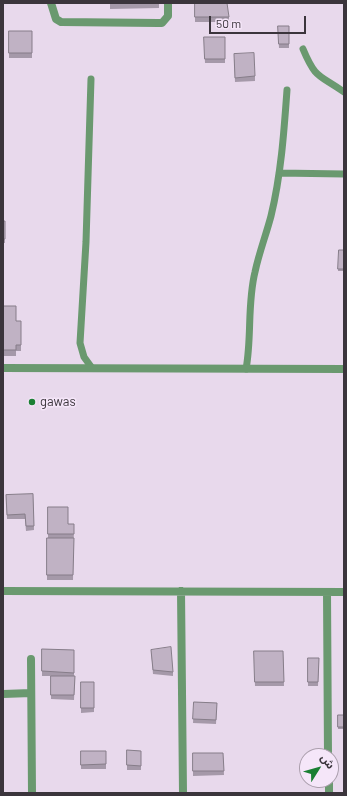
<!DOCTYPE html>
<html>
<head>
<meta charset="utf-8">
<style>
  body { margin:0 }
  #map { position:relative; width:347px; height:796px; overflow:hidden; background:#e8d9ec; font-family:Barlow,"Noto Sans Arabic",sans-serif }
  canvas { display:block }
  .frame { position:absolute; inset:0; border:4px solid #3b353c; pointer-events:none }
  .north { position:absolute; left:299px; top:748px; width:40px; height:40px; box-sizing:border-box; background:#f5e6f9; border:1px solid #ab9fad; border-radius:50%; rotate:53deg; font-size:11px; font-weight:700; line-height:16px; text-align:center; color:#3b353c }
  .north::after { content:''; display:block; margin:auto; width:14px; height:18px; background:#1a7f33; clip-path:polygon(50% 0,100% 100%,50% 72%,0 100%) }
  .scale { position:absolute; left:209px; top:16px; width:97px; height:18px; box-sizing:border-box; border:2px solid #3b353c; border-top:0; padding-left:5px; font-size:12px; line-height:14px; white-space:nowrap; color:#3b353c; -webkit-text-stroke:3px #f5e6f9; paint-order:stroke }
</style>
</head>
<body>
<div id="map">
<canvas width="347" height="796"></canvas>
<div class="frame"></div>
<div class="north">ش</div>
<div class="scale">50 m</div>
</div>
<script>
const ctx = document.querySelector('canvas').getContext('2d');
ctx.lineJoin = 'round';
function stroke(path, color, width, dash) {
  ctx.strokeStyle = color;
  ctx.lineWidth = width;
  ctx.lineCap = dash ? 'butt' : 'round';
  ctx.setLineDash(dash || []);
  ctx.stroke(path);
}
function paint(path, color) {
  ctx.fillStyle = color;
  ctx.fill(path, 'evenodd');
}
function write(font, color, halo, rows, align = 'center') {
  ctx.font = font + ' Barlow,sans-serif';
  ctx.lineWidth = 3;
  ctx.setLineDash([]);
  ctx.textBaseline = 'middle';
  ctx.strokeStyle = halo;
  ctx.fillStyle = color;
  for (const [text, x, y, turn = 0] of rows) {
    ctx.save();
    ctx.translate(x, y);
    ctx.rotate((+turn || 0) * Math.PI / 180);
    ctx.textAlign = isNaN(turn) ? turn : align;
    if (halo) ctx.strokeText(text, 0, 0);
    ctx.fillText(text, 0, 0);
    ctx.restore();
  }
}
stroke(new Path2D(`
  M303,49C316,80 319,74 344,92
  M91,79L86,242L80,343L84,357L92,368
  M279,173L344,174
  M246,369C252,337 247,304 255,272C259,253 266,235 271,216C281,175 284,132 287,90`), '#6a996f', 7);
stroke(new Path2D(`
  M51,3L56,19L61,22L158,23H162L168,16V3
  M3,368L344,369
  M3,591L344,592
  M181,591L183,793
  M327,592L328,756
  M31,659L32,793
  M3,694L31,693
  M329,780V793`), '#6a996f', 8);
paint(new Path2D(`
  M110,3H159V8L110,9Z
  M195,3L229,17V22H195Z
  M278,26H289V48H279Z
  M9,31H32V58H9Z
  M204,37H225V63H205Z
  M234,59L255,76V81L235,82Z
  M3,221H5V243H3Z
  M339,250H344V271H338Z
  M3,306L16,321H21V351H16V356H3Z
  M33,494L34,530L26,531L25,519H7L6,495Z
  M48,507L68,524H74L73,580H47V538H48Z
  M42,649L74,650V676H75L74,700L51,699V676H42Z
  M151,650L173,672V676L153,674Z
  M254,651H283L284,686H255Z
  M308,658H319L318,686H308Z
  M81,682H94V712L81,713Z
  M194,702L217,703L216,724L193,723Z
  M338,715H344V729H338Z
  M127,750L141,751V770H127Z
  M81,751H106V769H81Z
  M193,753H223L224,775L193,776Z`), '#a599a9');
const building = new Path2D(`
  M195,3H227L229,17H195Z
  M278,26H289V44H279Z
  M9,31H32V53H9Z
  M204,37H225V59H205Z
  M254,53L255,76L235,78L234,54Z
  M3,221H5V239H3Z
  M339,250H344V269H338Z
  M3,306H16V321H21V345H16V350H3Z
  M33,494L34,526H26L25,514L7,515L6,495Z
  M48,507H68V524H74V534H48Z
  M47,538H74L73,575H47Z
  M171,647L173,672L153,670L151,650Z
  M42,649L74,650V673L42,671Z
  M254,651H283L284,682H255Z
  M308,658H319L318,682H308Z
  M51,676H75L74,695H51Z
  M81,682H94V708H81Z
  M194,702L217,703L216,720L193,719Z
  M338,715H344V727H338Z
  M127,750L141,751V766L127,765Z
  M81,751H106V764L81,765Z
  M193,753H223L224,771H193Z`);
paint(building, '#c0b2c4');
stroke(building, '#867d89', 1);
for (const [x, y, r, color] of [
  [32,402,4,"#1a7f33"]
]) {
  const dot = new Path2D();
  dot.arc(x, y, r, 0, 2 * Math.PI);
  ctx.fillStyle = color;
  ctx.fill(dot);
  stroke(dot, '#f5e6f9', 1.5);
}
write('13px', '#3b353c', '#f5e6f9', [
  ["gawas",40,402]
], 'left');
</script>
</body>
</html>
